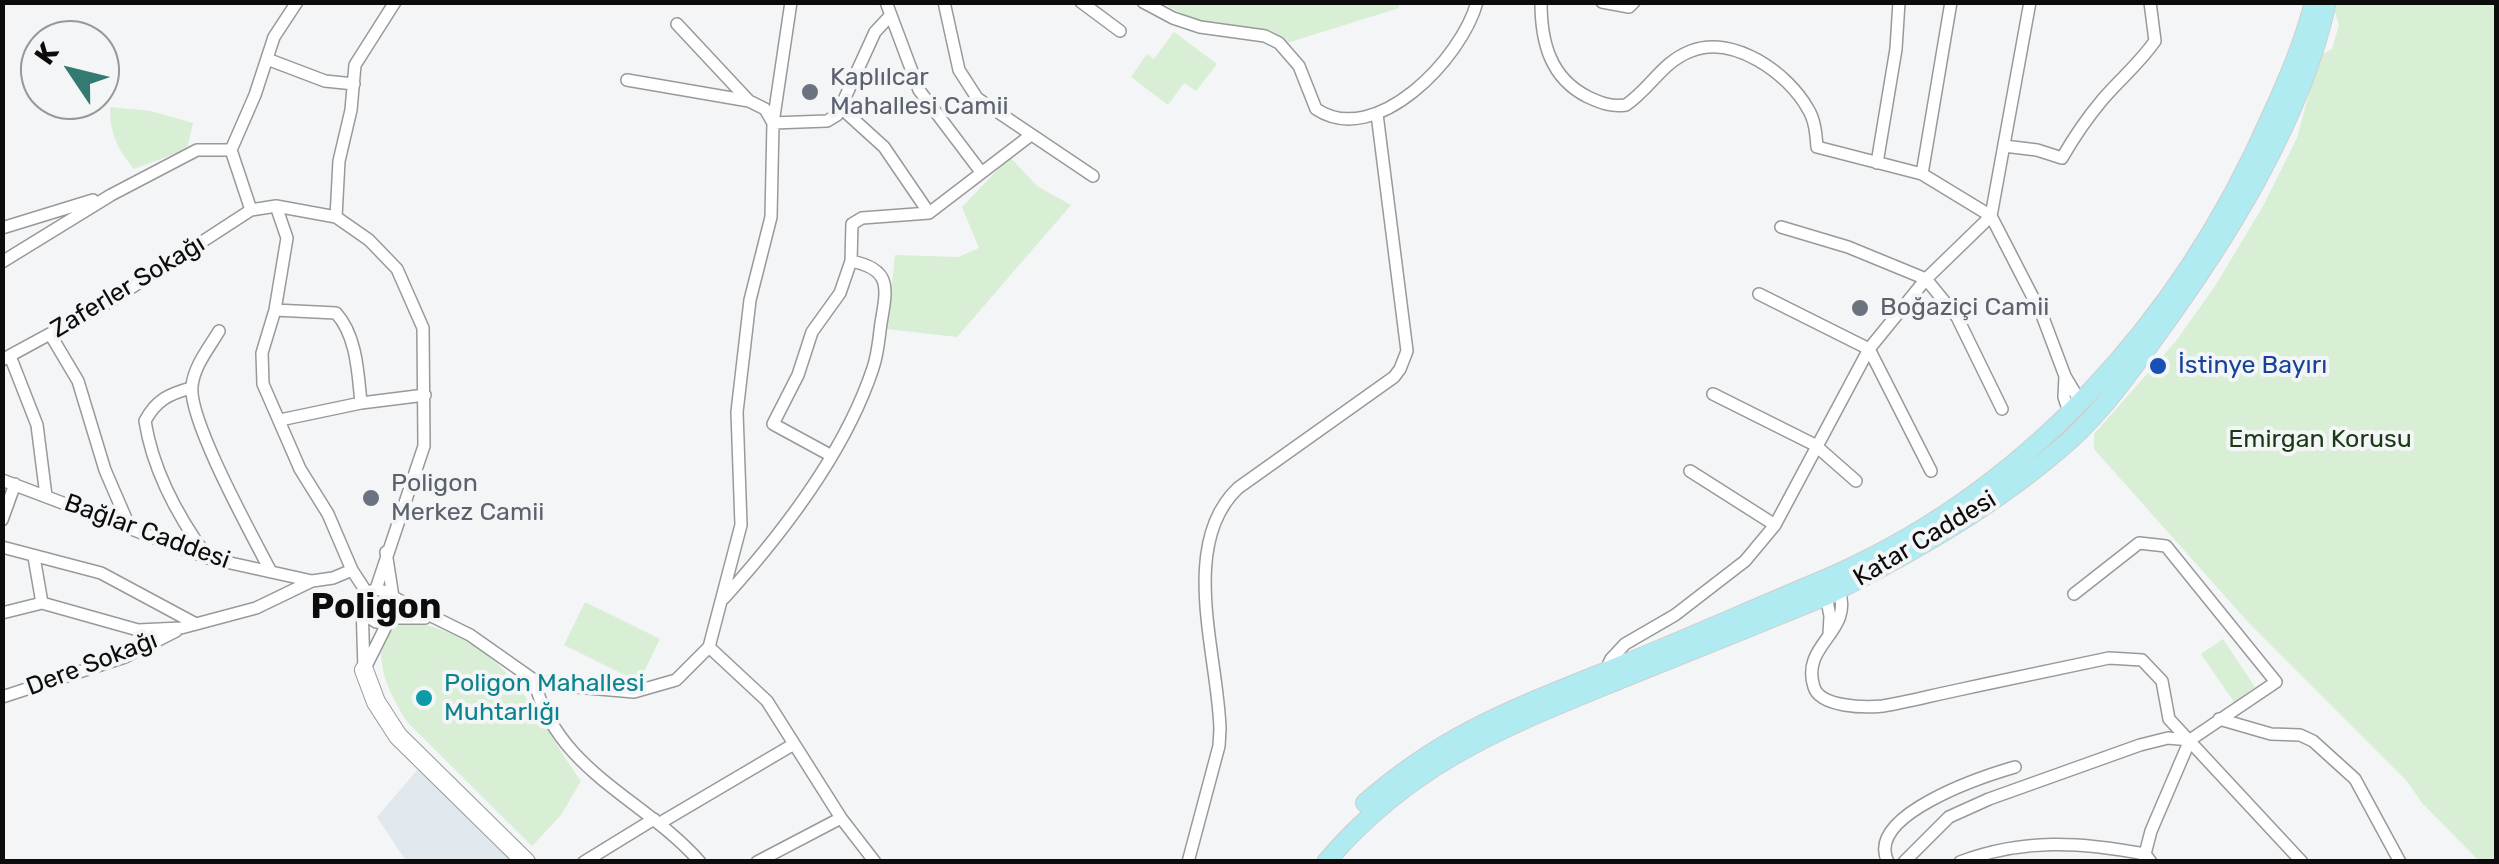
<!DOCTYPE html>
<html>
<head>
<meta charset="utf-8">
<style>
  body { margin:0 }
  #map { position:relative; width:2499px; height:864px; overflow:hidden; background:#f4f5f6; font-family:Rubik,sans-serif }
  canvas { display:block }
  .frame { position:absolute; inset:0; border:5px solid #0c0c0c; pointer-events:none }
  .north { position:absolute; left:20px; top:20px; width:100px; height:100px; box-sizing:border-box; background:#f4f5f6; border:2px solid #979898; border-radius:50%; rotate:305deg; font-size:28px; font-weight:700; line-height:40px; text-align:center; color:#0c0c0c }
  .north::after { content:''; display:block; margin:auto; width:35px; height:45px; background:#337a72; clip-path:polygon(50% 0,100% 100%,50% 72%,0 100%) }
</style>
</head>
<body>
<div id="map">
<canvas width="2499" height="864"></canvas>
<div class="frame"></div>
<div class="north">K</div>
</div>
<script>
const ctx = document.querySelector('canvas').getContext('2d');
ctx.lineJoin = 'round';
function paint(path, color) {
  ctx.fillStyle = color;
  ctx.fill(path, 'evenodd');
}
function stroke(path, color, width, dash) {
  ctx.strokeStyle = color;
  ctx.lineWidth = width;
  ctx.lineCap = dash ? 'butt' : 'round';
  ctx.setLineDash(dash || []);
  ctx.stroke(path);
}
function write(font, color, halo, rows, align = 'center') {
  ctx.font = font + ' Rubik,sans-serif';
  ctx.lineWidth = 8;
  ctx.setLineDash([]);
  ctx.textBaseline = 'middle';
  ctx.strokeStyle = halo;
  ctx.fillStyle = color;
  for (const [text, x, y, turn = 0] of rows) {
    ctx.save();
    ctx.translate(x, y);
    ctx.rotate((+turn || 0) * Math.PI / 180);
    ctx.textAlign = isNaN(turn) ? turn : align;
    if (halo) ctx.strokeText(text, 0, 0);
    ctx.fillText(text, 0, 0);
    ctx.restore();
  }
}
paint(new Path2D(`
  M419,768L520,861H406L377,817Z`), '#e0e8ed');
paint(new Path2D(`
  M1162,3H1399V8L1287,43L1271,30L1196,21Z
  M2337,3H2496V861H2479L2422,803L2406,780L2248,622L2094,449V434L2176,341L2215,286L2262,208L2297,138L2319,56L2332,49L2339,25L2335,12Z
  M1174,32L1217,64L1196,91L1184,83L1168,105L1131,77L1147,54L1154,59Z
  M110,107L151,111L193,123L187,149L134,169C117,148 110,134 110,107Z
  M1010,157L1037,186L1071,205L957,337L887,329L895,255L958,257L979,248L962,207Z
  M585,602L660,639L639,682L564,645Z
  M410,621C510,642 528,706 581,781L561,815L532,846L410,725C390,699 357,631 410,621Z
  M2223,639L2255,687L2234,702L2201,654Z`), '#d8eed5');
const street = new Path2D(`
  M886,2L919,90L981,172
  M944,2L959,70L977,98L1093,176
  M1081,2L1120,31
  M1143,2L1173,18L1200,27L1265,36L1279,43L1299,66L1316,109C1376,149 1462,58 1477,2
  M1541,2C1541,42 1550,78 1588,97C1601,103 1611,107 1626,105C1651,88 1662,62 1691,51C1733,34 1788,73 1808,109C1815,120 1816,134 1817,147L1922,174L1991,216L2042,315L2065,376L2081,403
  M1602,2L1629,7L1634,2
  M677,24L749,101
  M267,59L325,81L354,84
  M627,80L749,101L765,109L773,123L827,121L837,115L875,32L889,17
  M841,108L884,147L929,213
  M2004,146L2037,150L2062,158C2074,137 2087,118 2103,99C2121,78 2138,65 2155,41L2150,2
  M1877,163L1896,49L1899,2
  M1922,174L1951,2
  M276,206L287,238L275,310L262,353L263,384L300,469L328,514L352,570L367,593
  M251,210L231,150L255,95L274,37L297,2
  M336,217L339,161L351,110L355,65L395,2
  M1781,227L1848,247L1926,279L1957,317L2002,409
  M2,228L93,200
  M2,262L111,195L197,150H231
  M1759,294L1869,349L1931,471
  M275,310L336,313C357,336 358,374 361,403
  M219,331C209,348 194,366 192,386C188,420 253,537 271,572
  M50,334L78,381L105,470L130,528
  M10,356L37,425L46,496
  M2,360L114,299L251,210L276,206L336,217L369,240L397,269L423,328L424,446L376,589
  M2065,376L2064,397L2070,415
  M191,388C169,394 156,400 145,421C153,472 178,517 208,558
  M1713,394L1815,445L1856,481
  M280,420L361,403L425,395
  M830,455L773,424L798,375L812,332L840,293L851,261
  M1690,471L1775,525
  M2,480L208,558L312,581L333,578L352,570
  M2,520L15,484
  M2,547L101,573L196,624
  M386,552L393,597L470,635L534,680L576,687L634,692L676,680L709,647L741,525L737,412L750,300L771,217L773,123L791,2
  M34,557L42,603
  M376,589L390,593L395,608L364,670L362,603L367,593Z
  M1839,590C1854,633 1800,644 1814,687C1820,707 1864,708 1883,706C1908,702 1933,695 1958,690C2008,679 2058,669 2109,658L2142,660L2162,681L2169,719L2302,862
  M2074,594L2139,543L2166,546L2276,682L2190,740L2151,831L2145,854L2151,862
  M1826,596L1830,616L1829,634
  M724,598C782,534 846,450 873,368C878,354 879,337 881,323C887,288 892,269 851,261L852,224L862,218L929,213L1031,135
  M2,613L42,603L138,630L181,628L256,608L312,581
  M364,614L376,622L390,618H425
  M709,647L767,701L841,818L875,862
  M1605,672L1611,659L1625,644L1675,615L1745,561L1775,525L1869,349L1926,279L1991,216L2030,2
  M534,680C557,772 644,798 700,862
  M2,697L125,657L176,631
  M2219,719L2271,734L2300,735L2313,741L2355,779L2400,862
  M660,823L794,744
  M584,862L654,819
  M757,862L841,818
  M1188,862L1219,746L1220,729C1218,655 1178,545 1238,488L1394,377L1400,369L1407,351L1377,114
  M1888,862C1864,815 1984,776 2015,767
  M1904,862L1949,817L1989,799L2140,745L2168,738L2190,740
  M1960,862C2023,838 2081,842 2145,854L2144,858`);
const secondary = new Path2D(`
  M364,670L376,702L398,736L526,862`);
const primary = new Path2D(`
  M1365,803C1441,736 1510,710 1602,673C1675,644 1746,612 1818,582C2026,495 2182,320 2271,116C2288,79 2304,42 2314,2
  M1326,862C1411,762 1504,727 1621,679C1689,652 1758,624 1826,596C1913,553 1998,504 2070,440C2102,411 2128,375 2153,340C2225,242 2301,122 2327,2`);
stroke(street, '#98999a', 14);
stroke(secondary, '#98999a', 20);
stroke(primary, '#cecece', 20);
stroke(street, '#fff', 11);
stroke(secondary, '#fff', 18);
stroke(primary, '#b0ebf2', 18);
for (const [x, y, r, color] of [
  [810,92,10,"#6b7280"],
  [1860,308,10,"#6b7280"],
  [2158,366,10,"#1a4fb4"],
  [371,498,10,"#6b7280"],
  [424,698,10,"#0f9aa8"]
]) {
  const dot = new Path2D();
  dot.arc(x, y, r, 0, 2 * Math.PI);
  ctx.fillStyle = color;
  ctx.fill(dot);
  stroke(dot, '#f4f5f6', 4);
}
write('25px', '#5b616d', '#f4f5f6', [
  ["Kaplılcar",830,78],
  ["Mahallesi Camii",830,107],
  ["Boğaziçi Camii",1880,308],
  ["Poligon",391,484],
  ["Merkez Camii",391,513]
], 'left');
write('25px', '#0c0c0c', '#f4f5f6', [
  ["Zaferler Sokağı",128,287,-31],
  ["Bağlar Caddesi",147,532,20],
  ["Katar Caddesi",1925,539,-31],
  ["Dere Sokağı",92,664,-21]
]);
write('25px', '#164399', '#f4f5f6', [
  ["İstinye Bayırı",2178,366]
], 'left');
write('25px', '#1a3a16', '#f4f5f6', [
  ["Emirgan Korusu",2320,440]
]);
write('25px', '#0d838f', '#f4f5f6', [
  ["Poligon Mahallesi",444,684],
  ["Muhtarlığı",444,713]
], 'left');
write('bold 35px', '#0c0c0c', '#f4f5f6', [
  ["Poligon",376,608]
]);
</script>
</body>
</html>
